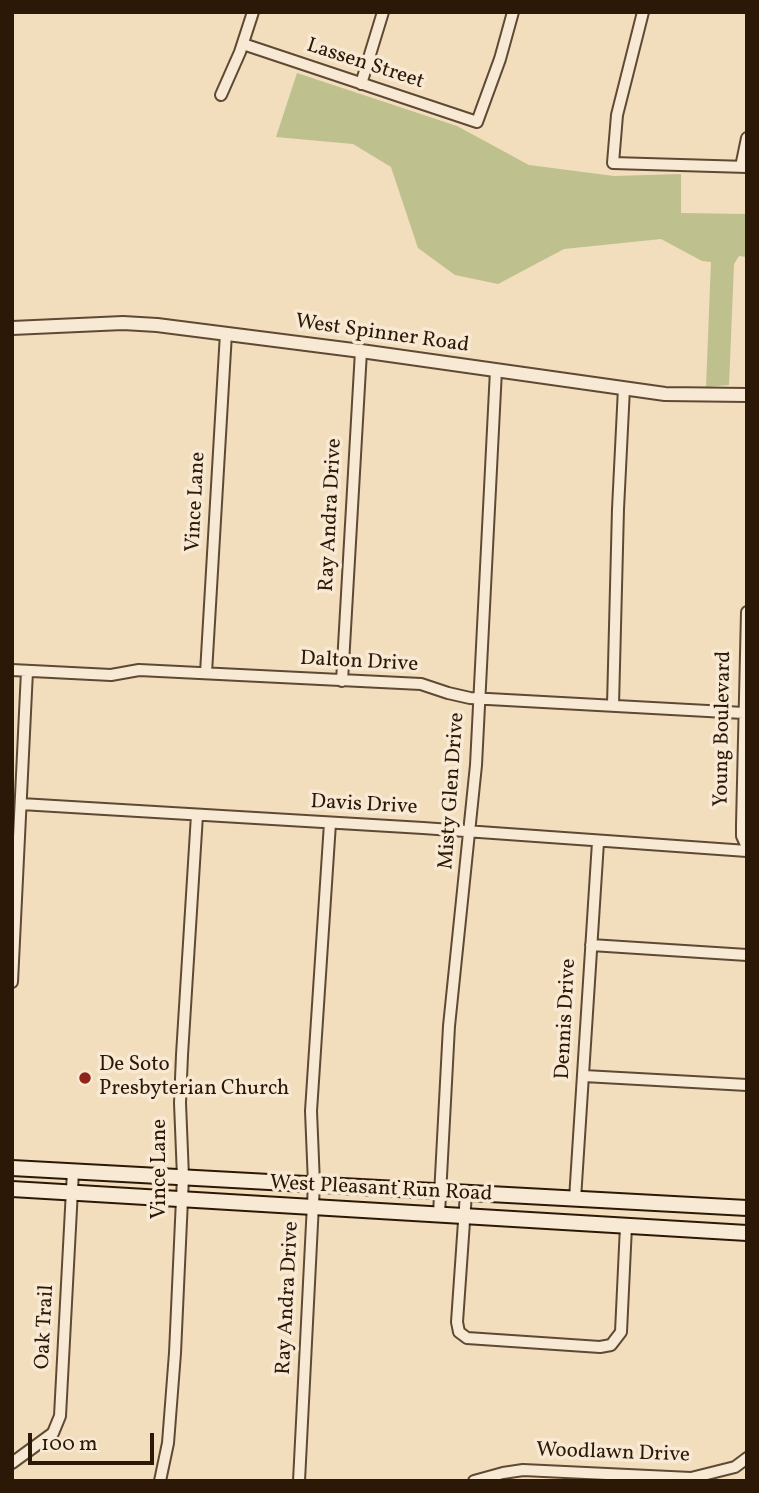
<!DOCTYPE html>
<html>
<head>
<meta charset="utf-8">
<style>
  body { margin:0 }
  #map { position:relative; width:759px; height:1493px; overflow:hidden; background:#f2ddbc; font-family:Vollkorn,serif }
  canvas { display:block }
  .frame { position:absolute; inset:0; border:14px solid #2c1806; pointer-events:none }
  .scale { position:absolute; left:28px; top:1433px; width:126px; height:32px; box-sizing:border-box; border:4px solid #2c1806; border-top:0; padding-left:9px; font-size:21px; line-height:24px; white-space:nowrap; color:#2c1806; -webkit-text-stroke:5px #f7e9d3; paint-order:stroke }
</style>
</head>
<body>
<div id="map">
<canvas width="759" height="1493"></canvas>
<div class="frame"></div>
<div class="scale">100 m</div>
</div>
<script>
const ctx = document.querySelector('canvas').getContext('2d');
ctx.lineJoin = 'round';
function paint(path, color) {
  ctx.fillStyle = color;
  ctx.fill(path, 'evenodd');
}
function stroke(path, color, width, dash) {
  ctx.strokeStyle = color;
  ctx.lineWidth = width;
  ctx.lineCap = dash ? 'butt' : 'round';
  ctx.setLineDash(dash || []);
  ctx.stroke(path);
}
function write(font, color, halo, rows, align = 'center') {
  ctx.font = font + ' Vollkorn,serif';
  ctx.lineWidth = 7;
  ctx.setLineDash([]);
  ctx.textBaseline = 'middle';
  ctx.strokeStyle = halo;
  ctx.fillStyle = color;
  for (const [text, x, y, turn = 0] of rows) {
    ctx.save();
    ctx.translate(x, y);
    ctx.rotate((+turn || 0) * Math.PI / 180);
    ctx.textAlign = isNaN(turn) ? turn : align;
    if (halo) ctx.strokeText(text, 0, 0);
    ctx.fillText(text, 0, 0);
    ctx.restore();
  }
}
paint(new Path2D(`
  M297,73L457,126L529,165L614,176L681,174V213L747,214V257L739,256L734,264L729,385L706,387L711,262L702,261L661,239L564,249L498,284L455,275L418,248L391,167L353,144L276,137Z`), '#bec08e');
const minor = new Path2D(`
  M643,12L617,115L613,163L747,167
  M243,44L477,122L500,59L513,12
  M361,84L383,12
  M221,95L240,52L253,12
  M741,167L747,138
  M747,612L742,825V836L747,847
  M12,670L111,675L139,670L421,684L448,693L470,698L744,713
  M206,673L226,333
  M342,681L361,351
  M613,705L618,509L624,388
  M21,804L423,828L747,851
  M591,945L747,955
  M12,982L27,671
  M584,1076L747,1085
  M466,1193L457,1322L459,1332L467,1338L600,1347L611,1345L621,1332L626,1226
  M575,1199L598,842
  M439,1214L449,1026L476,765L496,370
  M12,1463L53,1433L60,1416L73,1171
  M160,1481L168,1443L175,1353L183,1177L180,1103L182,1055L197,815
  M299,1481L314,1184L311,1111L330,823
  M474,1481L503,1473L523,1470L691,1478L735,1467L747,1458`);
const tertiary = new Path2D(`
  M12,328L123,323L157,325L361,351L665,394L747,395`);
const secondary = new Path2D(`
  M12,1168L747,1208
  M12,1189L747,1233`);
stroke(minor, '#5e4934', 14);
stroke(tertiary, '#5e4934', 16);
stroke(secondary, '#2c1806', 18);
stroke(minor, '#f7e9d3', 10);
stroke(tertiary, '#f7e9d3', 12);
stroke(secondary, '#f7e9d3', 14);
for (const [x, y, r, color] of [
  [85,1078,7,"#8f2418"]
]) {
  const dot = new Path2D();
  dot.arc(x, y, r, 0, 2 * Math.PI);
  ctx.fillStyle = color;
  ctx.fill(dot);
  stroke(dot, '#f7e9d3', 2.5);
}
write('21px', '#2c1806', '#f7e9d3', [
  ["Lassen Street",365,65,18],
  ["West Spinner Road",382,335,8],
  ["Vince Lane",197,502,-87],
  ["Ray Andra Drive",332,515,-87],
  ["Dalton Drive",359,663,3],
  ["Young Boulevard",724,729,-89],
  ["Misty Glen Drive",453,791,-86],
  ["Davis Drive",364,806,3],
  ["Dennis Drive",567,1019,-87],
  ["Vince Lane",161,1169,-90],
  ["West Pleasant Run Road",381,1190,3],
  ["Ray Andra Drive",289,1298,-87],
  ["Oak Trail",46,1327,-87],
  ["Woodlawn Drive",613,1454,2]
]);
write('21px', '#2c1806', '#f7e9d3', [
  ["De Soto",99,1066],
  ["Presbyterian Church",99,1090]
], 'left');
</script>
</body>
</html>
